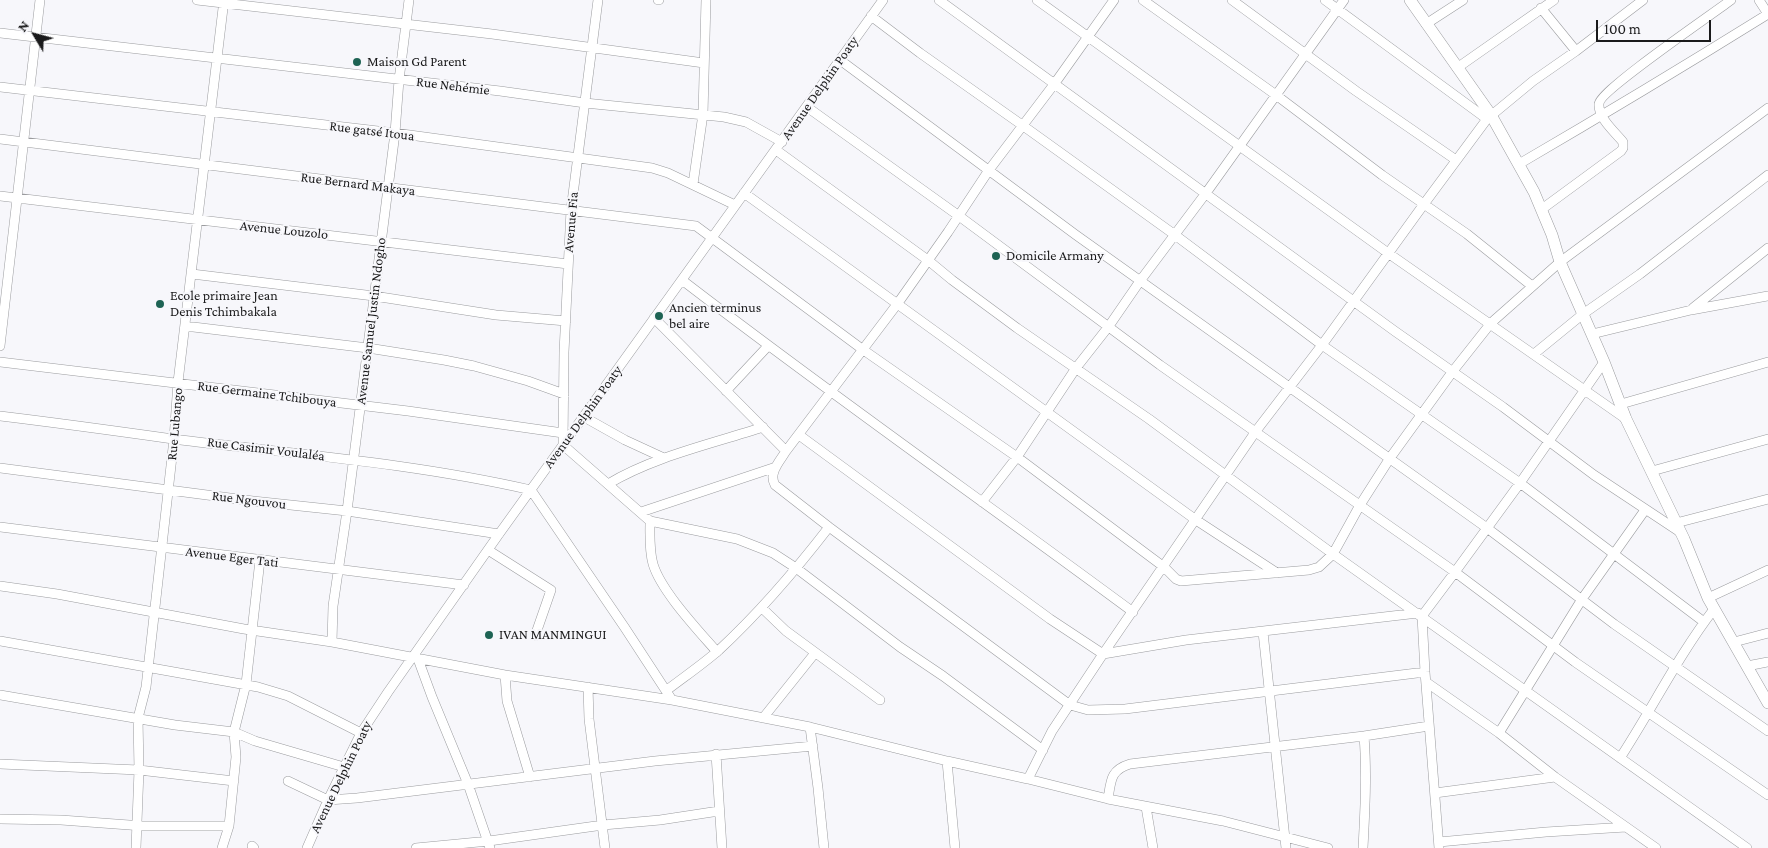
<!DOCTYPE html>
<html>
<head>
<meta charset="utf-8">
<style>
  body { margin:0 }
  #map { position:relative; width:1768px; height:848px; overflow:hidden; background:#f7f7fb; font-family:"Crimson Pro",serif }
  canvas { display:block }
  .north { position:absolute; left:10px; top:10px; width:50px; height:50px; -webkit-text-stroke:4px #f7f7fb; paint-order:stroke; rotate:307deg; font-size:14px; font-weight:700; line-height:20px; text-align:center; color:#1a1a1b }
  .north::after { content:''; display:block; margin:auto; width:18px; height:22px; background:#1a1a1b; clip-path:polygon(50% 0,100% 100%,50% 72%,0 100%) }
  .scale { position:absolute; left:1596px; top:20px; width:115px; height:22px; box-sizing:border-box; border:2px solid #1a1a1b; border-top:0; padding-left:6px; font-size:15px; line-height:18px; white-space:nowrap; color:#1a1a1b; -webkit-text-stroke:4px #f7f7fb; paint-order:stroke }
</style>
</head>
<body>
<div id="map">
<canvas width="1768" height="848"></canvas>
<div class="north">N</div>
<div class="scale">100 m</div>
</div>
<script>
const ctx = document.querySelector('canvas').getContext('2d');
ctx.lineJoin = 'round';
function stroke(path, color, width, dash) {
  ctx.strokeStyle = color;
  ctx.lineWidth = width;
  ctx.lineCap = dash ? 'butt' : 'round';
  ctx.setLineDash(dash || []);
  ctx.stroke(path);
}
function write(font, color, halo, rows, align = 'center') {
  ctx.font = font + ' "Crimson Pro",serif';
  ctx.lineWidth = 4;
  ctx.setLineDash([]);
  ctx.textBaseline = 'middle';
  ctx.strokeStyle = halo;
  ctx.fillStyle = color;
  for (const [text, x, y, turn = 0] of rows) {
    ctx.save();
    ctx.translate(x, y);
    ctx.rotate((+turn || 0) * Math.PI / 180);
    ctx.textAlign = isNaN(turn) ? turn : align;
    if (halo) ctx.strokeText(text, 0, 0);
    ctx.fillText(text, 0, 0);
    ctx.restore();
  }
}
const street = new Path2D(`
  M197,0L492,34L704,63
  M598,0L571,210L564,352L563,445L650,521L737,539L773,553L796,568L900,647L943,676L1043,750
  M658,0H659
  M939,0L1396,332L1503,407L1594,475L1680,532
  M1037,0L1388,253L1626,419
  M1114,0L1055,83L989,170L948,232L898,303L786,451C780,461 768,473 775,485L829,527L1070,705L1088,710L1125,709L1425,672
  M1143,0L1276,95L1382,175L1467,234L1532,286
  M1232,0L1356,91L1456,160
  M1325,0L1487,119
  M1541,8L1576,51
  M871,16L920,53L1022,125L1175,235L1322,345L1520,483L1704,622
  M1426,24L1463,0
  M0,33L500,91L585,103L724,117L746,122L782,142
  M840,60L1076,235L1487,528L1614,624L1768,731
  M1457,68L1554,0
  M0,87L395,133L652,168L668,173L735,205
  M807,107L959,216L1160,365L1455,572L1575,662L1768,795
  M0,139L696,226L862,349L1017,457L1164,567L1176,579L1181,581L1309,570L1319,567L1333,554L1360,505L1390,458L1453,371L1491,323L1560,262L1768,108
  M776,150L929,261L952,280L1017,328L1149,419L1333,554L1747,848
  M1519,164C1603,115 1686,65 1768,14L1759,0
  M693,184L703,114L706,0
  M744,193L1196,520L1277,573
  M0,196L568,264
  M1542,209L1621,151L1623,148V142C1615,132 1598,118 1599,104C1599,91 1714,13 1731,0
  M192,274L374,296L496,315L566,321
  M682,280C830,394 983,501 1133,612
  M1693,308L1768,248
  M654,318L786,451
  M185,326L368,348L444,360L474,366L528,381L564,394
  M1592,334L1691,310L1768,296
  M0,346L40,0
  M1534,354L1583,314L1640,274L1768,175
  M0,362L408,411L563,433
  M726,391L768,346
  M1621,404L1768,362
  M0,416C58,423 116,431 173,439C293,454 413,463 531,490L625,628L672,700
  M584,417L625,440L664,458
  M799,435L1050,619L1103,654L1186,640L1418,613
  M0,468L253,501L347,511L499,534
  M1652,471L1768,439
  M608,484C655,456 712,444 763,427
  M982,502L1017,457L1076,368L1109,326L1140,281L1206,193L1344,0
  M641,512L776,467
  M650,521C650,535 649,550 653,564C661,591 698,630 717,652
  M1676,523L1768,499
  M0,527L464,585
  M488,550L551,590L535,636
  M0,586L57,594L244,629L332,642L505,675L672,700L810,727L947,761L1028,779L1108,799L1223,821L1328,848
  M1708,598L1768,570
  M762,608L786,631L880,700
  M1263,632L1286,848
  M0,641L258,687L288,696L361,733
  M332,642L333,606L347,511L395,133L399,80L409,0
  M1734,642L1768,633
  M418,659L432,697L468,784L490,848
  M1747,666L1768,662
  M505,675L507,701L530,777
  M1426,682L1499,733L1555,777L1656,848
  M588,687L589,719L605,848
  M667,690C684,677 703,664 719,650C760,612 795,571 829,527
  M0,695L175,725L234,732L255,741L344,767
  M763,718L815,653
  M810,727L818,788L824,848
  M1499,733L1582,599L1645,510
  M716,754L722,848
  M1620,758C1652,709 1678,656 1714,609
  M947,761L955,848
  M0,764L139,770L234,781
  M1028,779L1052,731L1103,654L1256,431L1322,345L1424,204L1487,119L1533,81L1576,51L1643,0
  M288,781L328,800L357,798L655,761L813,746
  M1435,793L1555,777
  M1108,799C1111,781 1110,770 1130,764L1364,736L1429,726
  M1146,807L1153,848
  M0,819L61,820L143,826H229
  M1439,842L1546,832L1626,827
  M252,846L254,848
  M136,848L139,770L138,718L146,687L174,439L178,382L224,0
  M222,848L229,826L236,757L234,732L246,684L260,560
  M307,848L328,800L361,733L388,692L499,534L883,0
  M416,848L489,841L603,825L660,820L719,811
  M1363,848C1365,810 1367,773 1364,736
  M1439,848L1425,672L1422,616L1455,572L1520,483L1604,362`);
const secondary = new Path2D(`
  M1410,0L1491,115L1534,192L1552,235L1560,262L1604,362L1626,419L1684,539L1708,598L1768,703`);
stroke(street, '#9b9c9f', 10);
stroke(secondary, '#9b9c9f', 12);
stroke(street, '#fff', 9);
stroke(secondary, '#fff', 11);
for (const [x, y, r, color] of [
  [357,62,5,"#1e6354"],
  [996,256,5,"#1e6354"],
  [160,304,5,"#1e6354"],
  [659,316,5,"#1e6354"],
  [489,635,5,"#1e6354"]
]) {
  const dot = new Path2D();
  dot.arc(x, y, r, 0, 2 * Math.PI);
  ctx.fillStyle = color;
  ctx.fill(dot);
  stroke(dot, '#f7f7fb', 2);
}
write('14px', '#1a1a1b', '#f7f7fb', [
  ["Maison Gd Parent",367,62],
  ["Domicile Armany",1006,256],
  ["Ecole primaire Jean",170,296],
  ["Denis Tchimbakala",170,312],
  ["Ancien terminus",669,308],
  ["bel aire",669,324],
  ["IVAN MANMINGUI",499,635]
], 'left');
write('14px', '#1a1a1b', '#f7f7fb', [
  ["Rue Nehémie",453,86,7],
  ["Avenue Delphin Poaty",820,88,-55],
  ["Rue gatsé Itoua",372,131,7],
  ["Rue Bernard Makaya",358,184,7],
  ["Avenue Fia",571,222,-85],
  ["Avenue Louzolo",284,230,6],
  ["Avenue Samuel Justin Ndogho",371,321,-83],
  ["Rue Germaine Tchibouya",267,394,7],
  ["Avenue Delphin Poaty",583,417,-54],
  ["Rue Lubango",175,424,-85],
  ["Rue Casimir Voulaléa",266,449,7],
  ["Rue Ngouvou",249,500,7],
  ["Avenue Eger Tati",232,557,7],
  ["Avenue Delphin Poaty",341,777,-64]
]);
</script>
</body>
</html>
